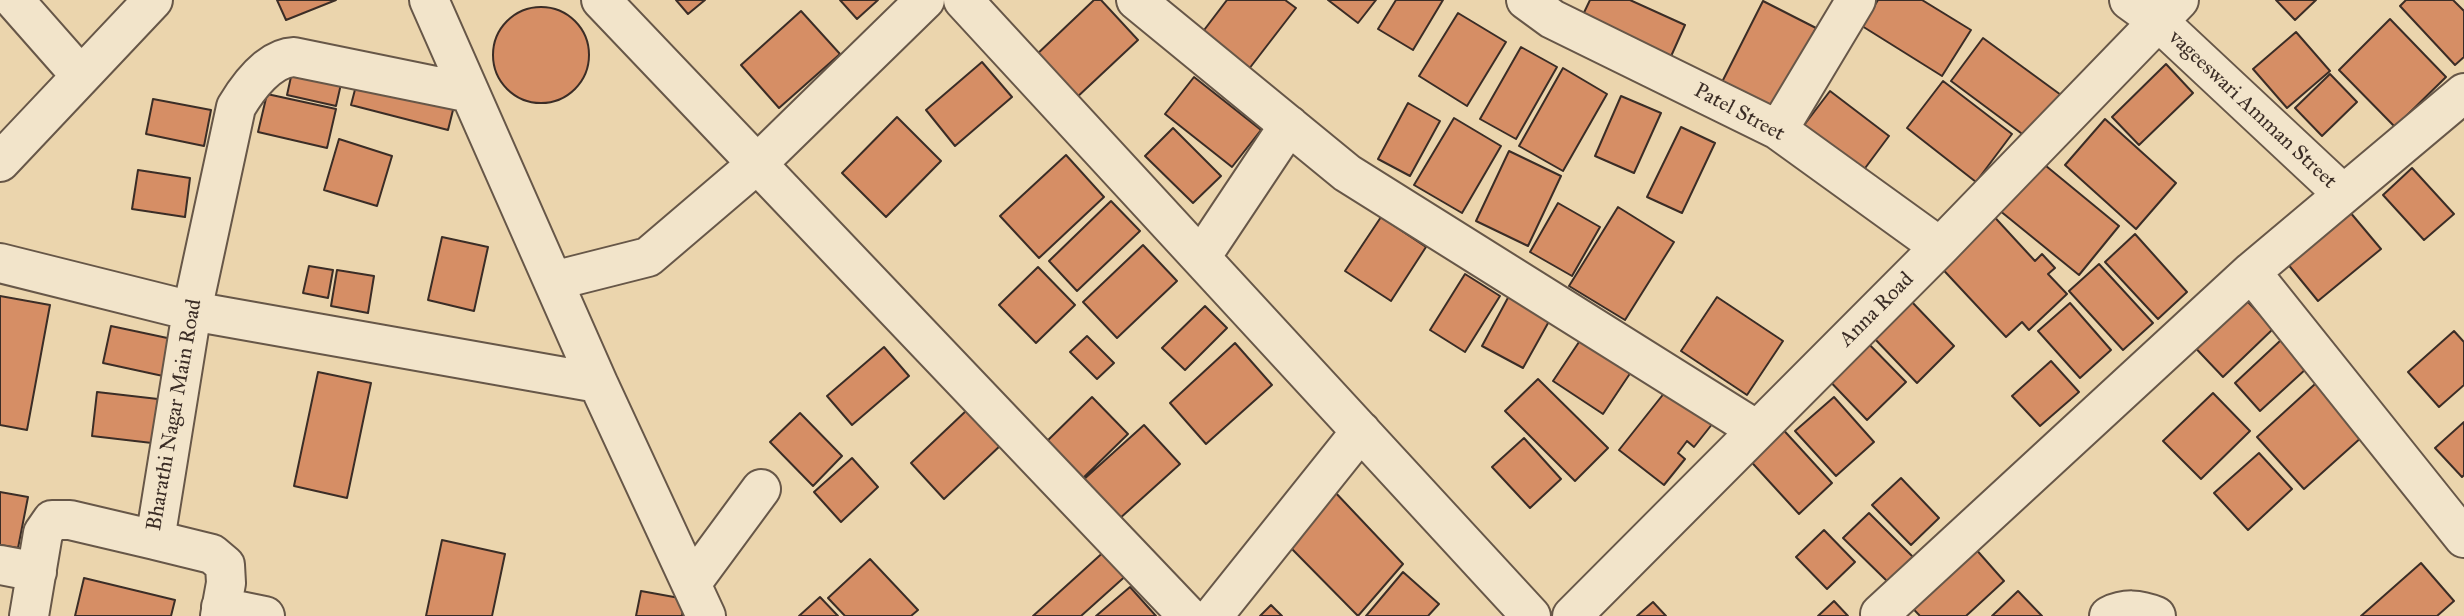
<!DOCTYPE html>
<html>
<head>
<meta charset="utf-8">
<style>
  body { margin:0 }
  canvas { display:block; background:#ebd5ad }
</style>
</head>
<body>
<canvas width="2464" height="616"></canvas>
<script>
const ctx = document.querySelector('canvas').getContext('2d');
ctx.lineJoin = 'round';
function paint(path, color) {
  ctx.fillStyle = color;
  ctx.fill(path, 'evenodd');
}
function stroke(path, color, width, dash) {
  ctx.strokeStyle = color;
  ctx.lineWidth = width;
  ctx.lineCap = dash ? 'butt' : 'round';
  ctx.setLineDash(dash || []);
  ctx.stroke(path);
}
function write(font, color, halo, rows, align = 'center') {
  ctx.font = font + ' "IM FELL Great Primer",serif';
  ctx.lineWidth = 5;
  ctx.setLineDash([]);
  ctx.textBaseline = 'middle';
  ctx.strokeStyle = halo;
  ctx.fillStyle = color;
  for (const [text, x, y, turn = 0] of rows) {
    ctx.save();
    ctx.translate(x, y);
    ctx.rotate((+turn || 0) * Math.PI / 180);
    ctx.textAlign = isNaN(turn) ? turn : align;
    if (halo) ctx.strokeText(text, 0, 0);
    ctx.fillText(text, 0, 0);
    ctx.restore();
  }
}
const building = new Path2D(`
  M277,0H336L286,20Z
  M676,0H705L688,14Z
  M840,0H878L857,19Z
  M1094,0H1101L1138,40L1074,100L1034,57Z
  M1227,0H1285L1296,8L1242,78L1195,42Z
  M1328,0H1376L1358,23Z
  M1396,0H1443L1413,50L1378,29Z
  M1590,0H1630L1685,25L1668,63L1579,23Z
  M1878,0H1922L1971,30L1942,76L1862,26Z
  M2276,0H2316L2295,20Z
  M2406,0H2453L2464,11V57L2455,65L2400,6Z
  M1763,1L1816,28L1775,111L1721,84Z
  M493 55a48 48 0 1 1 96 0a48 48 0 1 1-96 0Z
  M801,11L840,54L779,108L741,65Z
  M1458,13L1506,42L1467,106L1419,76Z
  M2390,19L2446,77L2395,127L2339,70Z
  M2296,32L2330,71L2287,108L2253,69Z
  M1983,38L2061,95L2029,139L1951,81Z
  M1521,47L1557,67L1516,139L1480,119Z
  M982,62L1012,97L955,146L926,110Z
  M294,63L343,75L336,106L287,95Z
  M2166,64L2193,93L2139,145L2112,117Z
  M1563,68L1607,94L1563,171L1519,146Z
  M2330,74L2357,102L2322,136L2295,108Z
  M1194,77L1261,130L1232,167L1165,114Z
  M358,78L455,102L448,130L351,105Z
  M1943,81L2012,134L1976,182L1907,128Z
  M1830,91L1889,136L1857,179L1798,133Z
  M267,94L336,109L327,148L258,132Z
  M1621,96L1661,113L1634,173L1595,156Z
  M153,99L211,110L204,146L146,134Z
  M1408,103L1440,121L1410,176L1378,159Z
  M897,117L941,161L886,217L842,173Z
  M1454,118L1501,146L1462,213L1414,185Z
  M2105,119L2176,183L2136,229L2065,165Z
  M1681,127L1715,143L1682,213L1647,197Z
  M1173,128L1221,176L1193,203L1145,156Z
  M339,139L392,156L377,206L324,190Z
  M1509,151L1561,176L1528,246L1476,221Z
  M1066,155L1104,197L1039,258L1000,216Z
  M2040,161L2119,226L2079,275L1999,210Z
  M2412,168L2454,214L2424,240L2383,195Z
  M138,170L190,178L185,217L132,209Z
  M1111,201L1140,231L1077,291L1049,261Z
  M1558,203L1600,227L1572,276L1530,252Z
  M2344,205L2381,249L2318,301L2282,257Z
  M1618,207L1674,242L1625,320L1569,286Z
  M1988,210L2035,261L2042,254L2055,268L2048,274L2067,294L2029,330L2022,322L2006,337L1935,261Z
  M1381,217L1426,247L1391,301L1345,271Z
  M2135,234L2187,292L2158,319L2105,262Z
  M442,237L488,247L474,311L428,300Z
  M1143,245L1177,281L1117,338L1083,302Z
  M2099,264L2153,323L2123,350L2069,291Z
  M309,266L333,270L328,298L303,293Z
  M1038,267L1075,305L1036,343L999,305Z
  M337,270L374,276L368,313L331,306Z
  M1465,274L1500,296L1465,352L1430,330Z
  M2237,290L2273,329L2223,377L2186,338Z
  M1510,294L1552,316L1523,368L1482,346Z
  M0,296L50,305L27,430L0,425Z
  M1717,297L1783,341L1747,395L1681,351Z
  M1911,301L1954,346L1917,383L1874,338Z
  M2070,303L2111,350L2080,378L2038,331Z
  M1205,306L1227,328L1185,370L1162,348Z
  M111,326L172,339L163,376L103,363Z
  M2454,331L2464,342V385L2439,407L2408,372Z
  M1860,335L1906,382L1867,420L1822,373Z
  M1087,336L1114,363L1097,379L1070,352Z
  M1583,336L1633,369L1603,414L1553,381Z
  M2281,340L2307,368L2260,411L2235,383Z
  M1235,343L1272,385L1206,444L1170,403Z
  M884,347L909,376L852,425L827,396Z
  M2051,361L2079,392L2040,426L2012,396Z
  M318,372L371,383L347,498L294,486Z
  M2326,374L2373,427L2304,489L2257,437Z
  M1538,379L1608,448L1575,481L1505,411Z
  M1669,387L1713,423L1694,447L1687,441L1678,453L1685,459L1664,485L1619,450Z
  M97,392L158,399L152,443L92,436Z
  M2213,393L2250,431L2201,479L2163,441Z
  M1092,397L1128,434L1079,482L1043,445Z
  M1834,397L1874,442L1836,476L1795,431Z
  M968,409L1002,444L944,499L911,463Z
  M800,413L842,456L813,486L770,442Z
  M2464,422V475L2462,477L2435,448Z
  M1778,424L1832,483L1799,514L1745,455Z
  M1144,425L1180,464L1118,520L1082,481Z
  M1524,438L1561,479L1530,508L1492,467Z
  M2259,453L2292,489L2248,530L2214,493Z
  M852,458L878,487L841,522L814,492Z
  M1901,478L1939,518L1911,545L1872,505Z
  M1333,490L1403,564L1358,616L1290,547Z
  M0,492L28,497L18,548L0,545Z
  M1869,513L1913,557L1888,582L1843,538Z
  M1824,530L1855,562L1827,589L1796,557Z
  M1966,538L2004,581L1966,616H1920L1902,597Z
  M442,540L505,554L492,616H426Z
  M1108,548L1130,572L1081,616H1033Z
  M870,559L918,610L911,616H845L828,598Z
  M2421,563L2454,601L2437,616H2361Z
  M1403,572L1439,604L1428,616H1366Z
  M84,578L175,600L171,616H75Z
  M1130,587L1156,616H1096Z
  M641,591L685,599L682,616H636Z
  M2018,591L2042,616H1992Z
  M820,597L838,616H799Z
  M1834,601L1848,616H1818Z
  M1653,602L1666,616H1637Z
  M1271,605L1282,616H1260Z`);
paint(building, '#d68e65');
stroke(building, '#3b2d26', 2);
const minor = new Path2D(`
  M14,0L81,76
  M429,0L598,383L706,616
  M601,0L1188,616
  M963,0L1531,616
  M1136,0L1347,173L1757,430
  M1526,0L1552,19L1778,130L1940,247
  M2129,0L2158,21L2342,193
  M1778,130L1856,0
  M0,162L153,0
  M1201,257L1289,125
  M0,263L192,311L598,383
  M2251,272L2464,538
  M553,281L648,257L757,164L925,0
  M155,540L212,554L225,565L226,583L220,616
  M0,565L37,572
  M691,584L761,489
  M221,607L265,616
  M1880,614L2251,272L2464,93
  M29,616L43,533L52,520H70L155,540L192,311L236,107C248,87 269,58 294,57L470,93
  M1213,616L1361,431
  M1572,616L1940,247L2179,0
  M2109,616C2125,608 2139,609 2156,616`);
stroke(minor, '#675748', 42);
stroke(minor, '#f2e4ca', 38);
write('21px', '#3b2d26', '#f2e4ca', [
  ["vageeswari Amman Street",2252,110,43],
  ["Patel Street",1739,113,28],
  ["Anna Road",1877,310,-45],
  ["Bharathi Nagar Main Road",175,415,-80]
]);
</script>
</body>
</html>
